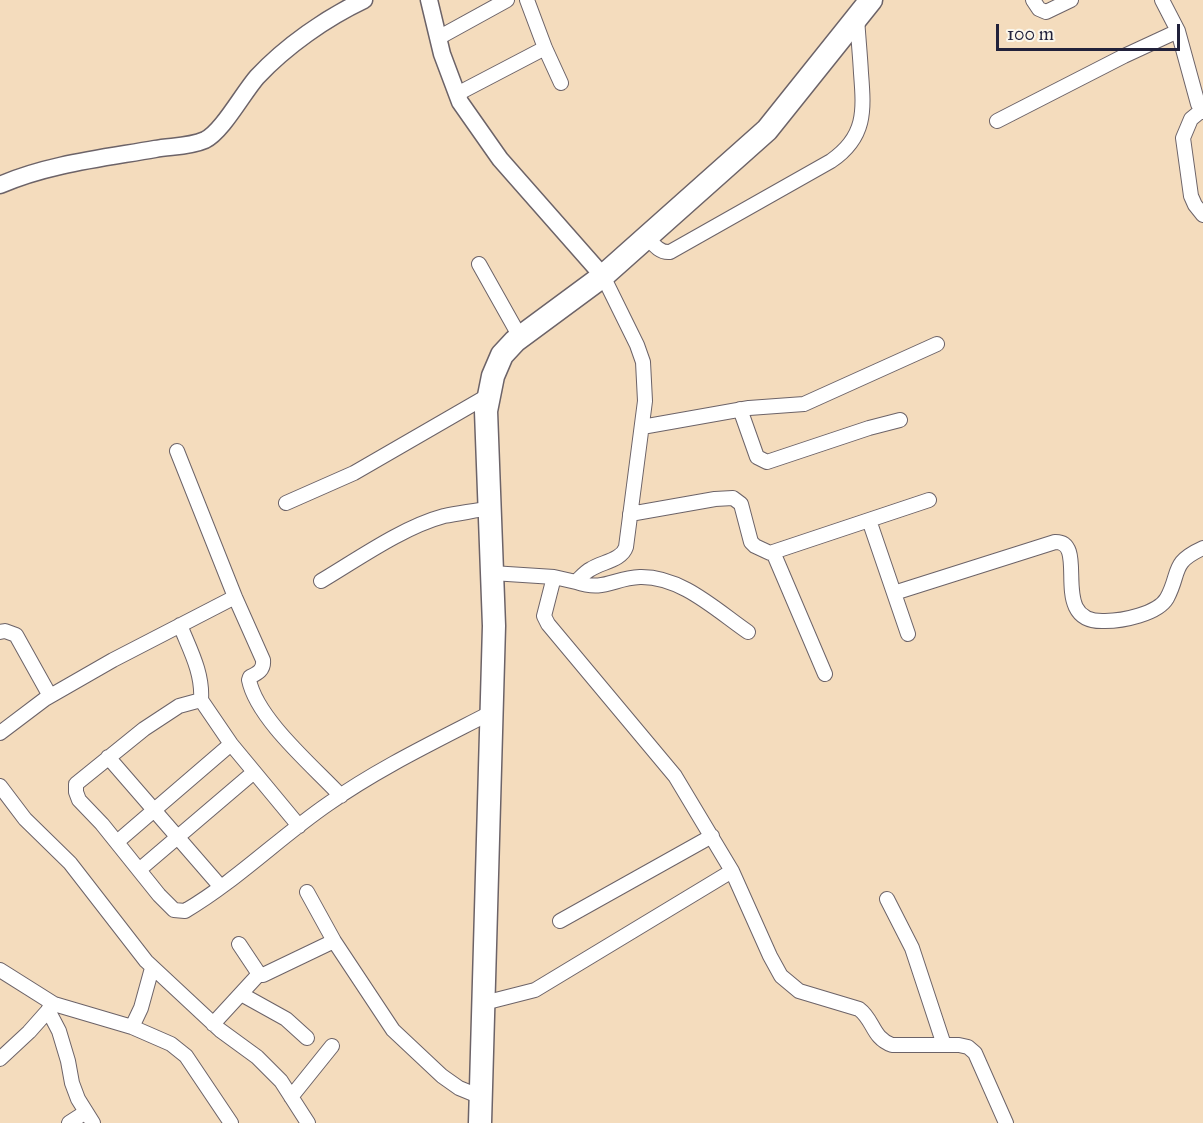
<!DOCTYPE html>
<html>
<head>
<meta charset="utf-8">
<style>
  body { margin:0 }
  #map { position:relative; width:1203px; height:1123px; overflow:hidden; background:#f4dcbd; font-family:"IM FELL Great Primer",serif }
  canvas { display:block }
  .scale { position:absolute; left:996px; top:24px; width:184px; height:27px; box-sizing:border-box; border:3px solid #22223b; border-top:0; padding-left:8px; font-size:18px; line-height:21px; white-space:nowrap; color:#22223b; -webkit-text-stroke:4px #fbf7ec; paint-order:stroke }
</style>
</head>
<body>
<div id="map">
<canvas width="1203" height="1123"></canvas>
<div class="scale">100 m</div>
</div>
<script>
const ctx = document.querySelector('canvas').getContext('2d');
ctx.lineJoin = 'round';
function stroke(path, color, width, dash) {
  ctx.strokeStyle = color;
  ctx.lineWidth = width;
  ctx.lineCap = dash ? 'butt' : 'round';
  ctx.setLineDash(dash || []);
  ctx.stroke(path);
}
const minor = new Path2D(`
  M527,0L545,48L561,83
  M1033,0L1039,9L1046,12L1071,0
  M1162,0L1178,31L1198,104L1203,112
  M438,38L507,0
  M457,94L545,48
  M1202,110L1191,119L1183,138L1191,196L1195,205L1203,215
  M997,121L1124,56L1178,31
  M648,238C654,245 660,253 670,252L831,161C866,137 864,111 861,73C860,54 858,35 857,17
  M479,264L520,337
  M740,409L757,457L767,462L869,428L900,420
  M642,427L749,408L804,404L937,344
  M177,451L235,597L263,660C264,670 258,673 250,677L249,680C257,719 313,766 341,796
  M286,503L354,473L489,395
  M630,514L715,499L733,498L741,504L751,542L755,546L770,553L929,500
  M869,520L908,634
  M773,552L825,674
  M492,573L554,577L544,616L548,624L675,776L732,871L770,956L781,976L799,991L859,1009C874,1020 872,1038 892,1045H959L968,1047L975,1053L1006,1123
  M554,577L576,582C581,577 585,572 591,569C602,562 622,560 626,547L645,401L643,362L637,345L603,276
  M321,581C358,559 403,527 444,516C459,513 475,511 490,508
  M576,582C605,592 613,578 640,577C681,576 716,610 748,632
  M894,593L1055,542C1091,541 1046,624 1105,621C1122,621 1158,614 1167,598C1181,572 1170,563 1203,548
  M180,625C190,650 203,673 201,700
  M0,632L5,631L16,635L50,696
  M0,733L45,699L113,660L235,597
  M108,757L220,886
  M0,786L25,819L70,863L146,961L220,1030L257,1057L281,1081L308,1123
  M299,826L231,744L201,700L179,706L144,729L76,784V792L79,800L102,824L159,895L174,910L185,911C236,881 280,837 328,804C379,768 436,741 492,712
  M117,842L231,744
  M139,870L254,772
  M307,892L334,941L393,1030L442,1076L459,1088L481,1097
  M887,899L912,948L944,1045
  M560,921L712,836
  M239,944L259,974L263,975L334,941
  M0,970L54,1004L132,1027L141,1008L152,968
  M241,994L286,1019L307,1038
  M484,1003L535,990L732,871
  M48,1010L59,1031L68,1061L72,1083L78,1099L93,1123
  M213,1024L259,974
  M132,1027L171,1044L186,1056L231,1123
  M0,1059L29,1032L53,1005
  M291,1097L332,1046
  M69,1123L86,1112`);
const tertiary = new Path2D(`
  M429,0L442,54L460,102L500,159L603,276
  M0,185C48,164 104,158 155,149C172,146 189,147 205,140C222,132 243,93 257,77C286,46 326,18 364,0`);
const primary = new Path2D(`
  M480,1123L494,626L486,411L493,376L502,355L515,341L603,276L767,130L871,0`);
stroke(minor, '#6c6368', 16);
stroke(tertiary, '#6c6368', 19);
stroke(primary, '#6c6368', 25);
stroke(minor, '#fff', 14);
stroke(tertiary, '#fff', 16);
stroke(primary, '#fff', 22);
</script>
</body>
</html>
